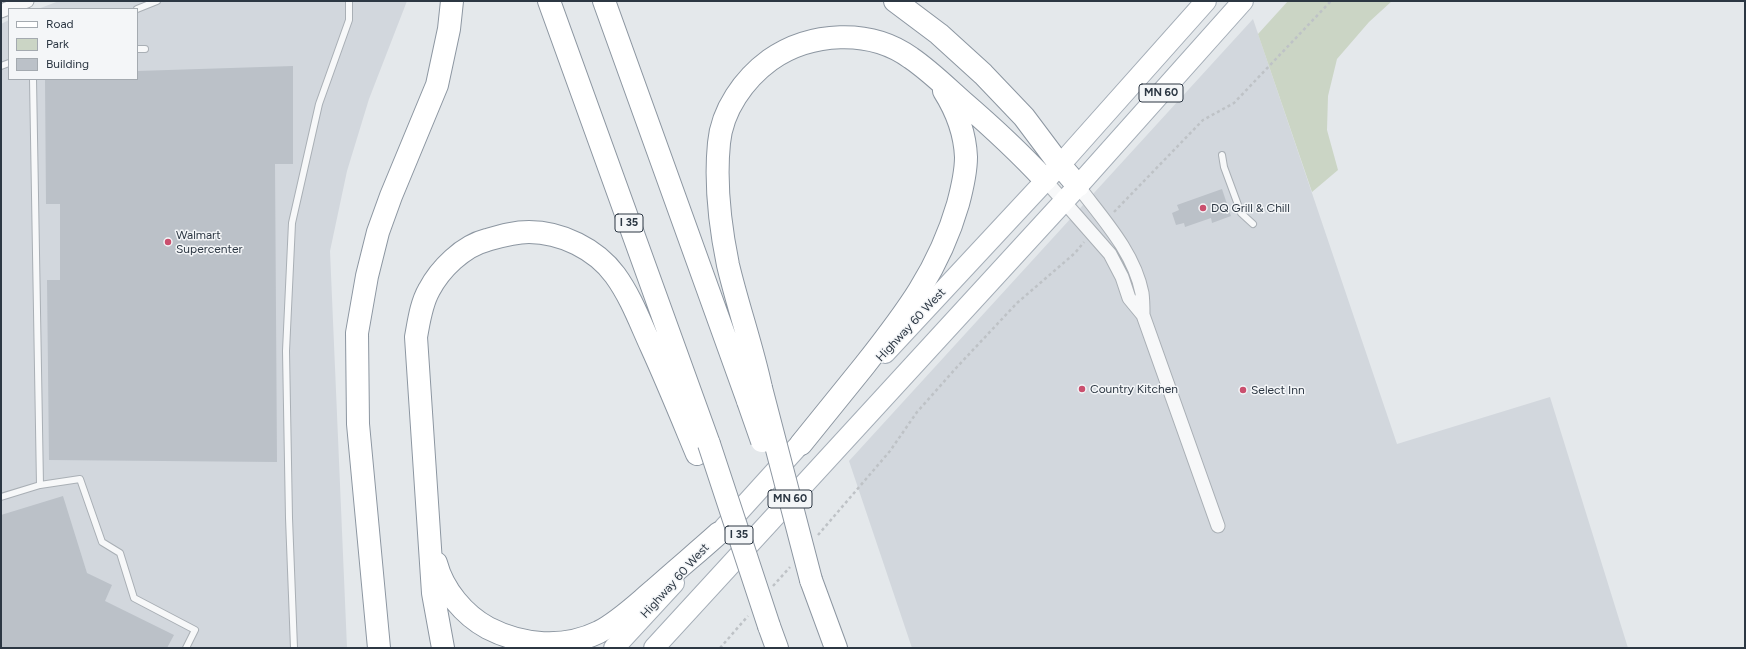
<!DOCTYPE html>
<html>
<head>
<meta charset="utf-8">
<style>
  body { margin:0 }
  #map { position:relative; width:1746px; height:649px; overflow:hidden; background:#e4e8eb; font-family:Figtree,sans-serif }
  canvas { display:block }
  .frame { position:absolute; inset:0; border:2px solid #2c3743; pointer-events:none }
  .legend { position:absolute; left:8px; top:8px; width:130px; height:72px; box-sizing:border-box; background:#f4f6f8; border:1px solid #a4aab0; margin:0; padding:5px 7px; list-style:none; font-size:12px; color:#2c3743 }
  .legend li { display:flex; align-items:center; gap:8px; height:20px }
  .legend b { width:20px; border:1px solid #a4aab0 }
</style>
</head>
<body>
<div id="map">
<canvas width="1746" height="649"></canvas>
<div class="frame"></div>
<ul class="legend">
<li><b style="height:5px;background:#fff"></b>Road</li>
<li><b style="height:11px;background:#cbd5c5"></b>Park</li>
<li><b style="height:11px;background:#bbc1c8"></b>Building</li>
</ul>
</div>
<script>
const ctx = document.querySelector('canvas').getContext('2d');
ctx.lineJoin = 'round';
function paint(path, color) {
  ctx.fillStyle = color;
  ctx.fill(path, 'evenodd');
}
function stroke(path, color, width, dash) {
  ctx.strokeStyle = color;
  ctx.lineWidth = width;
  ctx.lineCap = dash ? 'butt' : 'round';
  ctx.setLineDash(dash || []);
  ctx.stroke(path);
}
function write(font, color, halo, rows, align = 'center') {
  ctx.font = font + ' Figtree,sans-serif';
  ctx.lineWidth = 3;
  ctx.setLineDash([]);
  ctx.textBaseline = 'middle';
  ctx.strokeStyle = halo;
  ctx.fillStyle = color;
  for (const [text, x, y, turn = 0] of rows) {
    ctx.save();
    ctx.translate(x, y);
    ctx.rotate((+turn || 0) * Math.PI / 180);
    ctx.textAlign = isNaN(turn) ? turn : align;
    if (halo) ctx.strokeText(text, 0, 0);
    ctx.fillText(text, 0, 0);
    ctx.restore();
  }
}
paint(new Path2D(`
  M59,1H407L369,99L347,171L330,251L347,648H1V24L9,20V79H137V9H38Z
  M1253,19L1397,444L1550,397L1628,648H912L849,461Z`), '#d2d7dd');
paint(new Path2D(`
  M1288,1H1392L1369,22L1337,59L1328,96L1327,130L1338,170L1312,192L1258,34Z`), '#cbd5c5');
paint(new Path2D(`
  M293,66V164H275L277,462L49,460L47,280H60V204H46L45,79H137V71Z
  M1222,189L1231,216L1212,223L1211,218L1185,227L1184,223L1176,225L1172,213L1179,210L1177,205Z
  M63,496L87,573L112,585L105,601L174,635L167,648H1V515Z`), '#bbc1c8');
const lane = new Path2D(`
  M137,9L157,1
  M137,49H145
  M1,66L9,63
  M33,79L40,485
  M1222,155L1224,167L1241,213L1253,224
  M1,497L40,485L80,479L102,542L120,553L134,598L195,630L186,648
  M294,648L289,518L286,351L292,223L319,104L349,20V1`);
const street = new Path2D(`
  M1,11L27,1
  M1045,180L1110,254L1122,277L1129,298L1143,315
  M1078,186C1102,218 1134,252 1142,293C1143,300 1143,308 1143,315L1218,526`);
const primary = new Path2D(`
  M885,353L1060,165L1206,1
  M724,528L811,432
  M614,648L674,583
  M654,648L1078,186L1243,1`);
const highway = new Path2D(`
  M549,1L709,444
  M604,1L748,401
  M895,1L939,34L983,74L1024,117L1060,165L1078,186
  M761,388C752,346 738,307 728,265C720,226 715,183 719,143C722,110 744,79 770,60C810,32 870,28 911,58C930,71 946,87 963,102C992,127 1020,153 1045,180
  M801,444C822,418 843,392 864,366C905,314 939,270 958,204C962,189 966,173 966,157C965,134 956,110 944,91
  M436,563C443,590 464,615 488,628C523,646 564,649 599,632C620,621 637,604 655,589C676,570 698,552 719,533
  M811,580L836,648
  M769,626L777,648
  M379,648L358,424L357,333L367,276L378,232L391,196L437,85L449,29L452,1
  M443,648L433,593L416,337C419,321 421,304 429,290C440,269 463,246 487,240C501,236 514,232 529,232C561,232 596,249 615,275C631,297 640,322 651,346C667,381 682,418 697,454`);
stroke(lane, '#a9afb5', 8);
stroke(street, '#a9afb5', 15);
stroke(primary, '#a4adb7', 22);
stroke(highway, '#8c96a1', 24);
stroke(new Path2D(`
  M1114,212L1203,120L1234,103L1331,1
  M818,535L890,451L917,412L957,367L1017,303L1075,253L1084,242
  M773,586L790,567
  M720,648L748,616`), '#bec2c6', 2.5, [3, 3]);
stroke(lane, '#f7f8f9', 6);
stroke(street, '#f7f8f9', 13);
stroke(primary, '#fff', 20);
stroke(highway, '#fff', 22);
const highwayBridge = new Path2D(`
  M761,388L811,580
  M748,401L762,441
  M709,444L769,626`);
stroke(highwayBridge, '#8c96a1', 24, []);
stroke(highwayBridge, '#fff', 22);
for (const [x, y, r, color] of [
  [1203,208,4,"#ca4f6e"],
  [168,242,4,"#ca4f6e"],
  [1082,389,4,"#ca4f6e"],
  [1243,390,4,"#ca4f6e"]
]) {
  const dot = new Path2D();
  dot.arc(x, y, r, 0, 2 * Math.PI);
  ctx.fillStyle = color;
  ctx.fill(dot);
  stroke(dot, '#f4f6f8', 1.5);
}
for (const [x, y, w] of [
  [1161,93,44],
  [629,223,28],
  [790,499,44],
  [739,535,28]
]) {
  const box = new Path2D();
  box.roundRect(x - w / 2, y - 9, w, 18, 3);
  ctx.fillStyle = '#f4f6f8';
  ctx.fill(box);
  stroke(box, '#2c3743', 1);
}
write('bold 11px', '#2c3743', null, [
  ["MN 60",1161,93],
  ["I 35",629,223],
  ["MN 60",790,499],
  ["I 35",739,535]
]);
write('12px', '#2c3743', '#f4f6f8', [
  ["DQ Grill & Chill",1211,208],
  ["Walmart",176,235],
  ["Supercenter",176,249],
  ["Country Kitchen",1090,389],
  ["Select Inn",1251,390]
], 'left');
write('12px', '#2c3743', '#f4f6f8', [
  ["Highway 60 West",911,325,-47],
  ["Highway 60 West",675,581,-48]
]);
</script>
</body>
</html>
